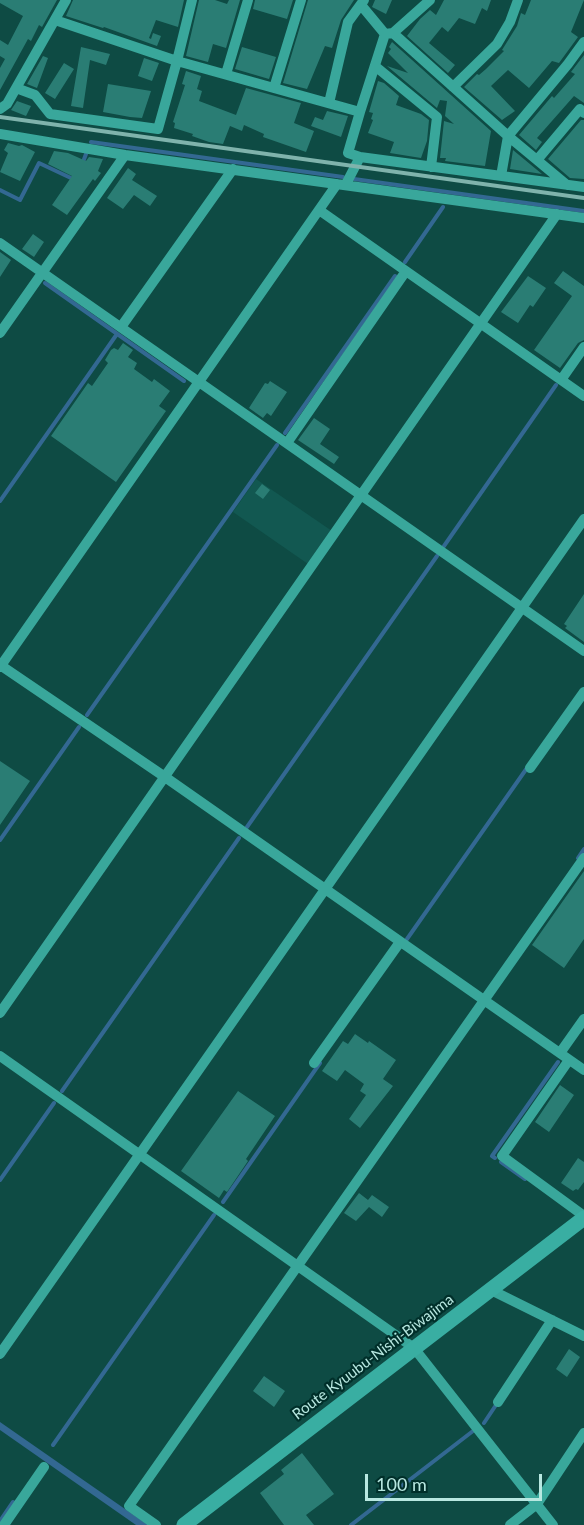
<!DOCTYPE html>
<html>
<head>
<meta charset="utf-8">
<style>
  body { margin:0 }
  #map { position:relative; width:584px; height:1525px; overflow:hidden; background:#0e4b44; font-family:Lato,sans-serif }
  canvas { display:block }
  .scale { position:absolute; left:365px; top:1474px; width:177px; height:27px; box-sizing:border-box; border:3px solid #b8e8e1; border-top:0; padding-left:8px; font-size:18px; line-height:21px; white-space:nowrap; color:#b8e8e1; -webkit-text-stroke:4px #002f2a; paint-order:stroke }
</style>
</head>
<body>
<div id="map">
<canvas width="584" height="1525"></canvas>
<div class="scale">100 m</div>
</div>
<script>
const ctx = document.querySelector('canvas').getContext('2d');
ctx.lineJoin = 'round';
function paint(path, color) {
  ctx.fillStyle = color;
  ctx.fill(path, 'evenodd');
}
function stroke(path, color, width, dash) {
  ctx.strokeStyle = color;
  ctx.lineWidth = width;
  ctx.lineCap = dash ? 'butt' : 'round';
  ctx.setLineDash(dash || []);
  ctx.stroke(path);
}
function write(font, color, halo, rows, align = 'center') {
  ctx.font = font + ' Lato,sans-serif';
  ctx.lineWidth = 4.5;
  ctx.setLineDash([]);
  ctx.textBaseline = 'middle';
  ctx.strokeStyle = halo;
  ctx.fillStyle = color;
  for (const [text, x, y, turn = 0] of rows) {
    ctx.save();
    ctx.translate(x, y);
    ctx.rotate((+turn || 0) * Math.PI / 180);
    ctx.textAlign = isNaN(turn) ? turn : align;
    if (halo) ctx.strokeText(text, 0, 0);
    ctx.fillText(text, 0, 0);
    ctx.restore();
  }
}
paint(new Path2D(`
  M256,479L332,531L308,564L233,512Z`), '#125851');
paint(new Path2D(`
  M0,1422L148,1525H136L0,1430Z`), '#336892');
stroke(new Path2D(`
  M91,142L343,177
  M83,162L86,154
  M354,179L584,211
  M0,190L20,200L39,163L73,179
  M405,262L443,207
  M45,283L184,381
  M285,433L395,276
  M0,501L117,334
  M444,546L556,385
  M87,715L277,445
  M247,827L437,556
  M0,840L79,727
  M578,858L584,849
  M407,939L527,768
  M62,1091L239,838
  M495,1158L492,1156L558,1062
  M501,1162L525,1179
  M0,1180L54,1103
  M223,1202L320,1063
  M484,1423L496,1405
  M53,1445L214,1215
  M0,1521L13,1502
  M351,1525L473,1431`), '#336892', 4);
paint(new Path2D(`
  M0,0H57L42,27L39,25L31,41L28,39L0,90V68L5,59L0,56V40L8,45L23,16L0,3Z
  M73,0H184L178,27L156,20L149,38L151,39L153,33L161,36L157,46L104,27L103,28L66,16Z
  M199,0H215L227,4L229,0H240L226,48L213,44L208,62L186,56Z
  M255,0H293L287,19L253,9Z
  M308,0H354L341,20L332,48L325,46L307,89L283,83Z
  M375,0H392L386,14L372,7Z
  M444,0H491L487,11L482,8L475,24L459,18L448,32L442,27L429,43L455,65L448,73L407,36L420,19L430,10L436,15Z
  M531,0H584L571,32L578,37L559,63L552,61L529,88L508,70L491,86L515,111L502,120L464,87L477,74L479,75L486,69L504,51L502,50L517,26L521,13L525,15Z
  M392,42L491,131L485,166L445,161L446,158H440L444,121L454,124L445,116L447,101L440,100L437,108L387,66L408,73L388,53L391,49L389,47Z
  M81,47L110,54L106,65L90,60L83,108L71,106Z
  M242,47L276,57L269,79L235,69Z
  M584,55V103L574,96L537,138L542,142L536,150L519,135L552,96L554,98L575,74L571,72Z
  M43,56L48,58L37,88L27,84Z
  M144,58L159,63L152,81L138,76Z
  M64,63L74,69L55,99L45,93Z
  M186,71L201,76L197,89L202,91L199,101L236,115L246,88L301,103L294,123L314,131L306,152L263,137L264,134L244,125L242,131L230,126L223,144L209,142L192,136L193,134L174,128L175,123L173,122L185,85L182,84Z
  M378,81L384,83L399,96L396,105L421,114L429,120L427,141L421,158L390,153L394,142L368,133L373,120L371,119L373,113L369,112Z
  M108,84L151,91L142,118L130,117L103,112Z
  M17,101L31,106L26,116L11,110Z
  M327,111L348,116L341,137L311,126L315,117L323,120Z
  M581,120H584V179L570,178L548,159Z
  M8,143L19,146L22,145L35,152L20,181L0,172L8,153L4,150Z
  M513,150L542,174L510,169Z
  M54,151L68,153L86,161L89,157L103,159L98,171L101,173L95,181L93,179L67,215L52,205L72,176L48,164Z
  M128,168L136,174L132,180L157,196L150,206L134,195L123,209L107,198Z
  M33,234L44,242L34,257L22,249Z
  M0,252L11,260L0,277Z
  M563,271L584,286V340L578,343L560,368L534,350L572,296L554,283Z
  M528,276L546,288L533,307L530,305L518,323L501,312Z
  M123,343L133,350L128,357L137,363L134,369L152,382L154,379L170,391L159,406L166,411L116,482L51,436L88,383L92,386L108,363L105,360L111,350L114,348L118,350Z
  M270,381L287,392L271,416L267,413L263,418L249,408L265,383L268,384Z
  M314,418L330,429L320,444L339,457L334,464L298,440Z
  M262,484L270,490L263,499L255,493Z
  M584,594V642L565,628L567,626L564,624Z
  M0,761L30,781L0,825Z
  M584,871V939L564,968L532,945Z
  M355,1034L368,1043L369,1041L396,1060L383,1079L393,1086L360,1128L349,1119L366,1095L360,1091L364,1084L345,1070L337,1081L322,1071L343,1041L348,1044Z
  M560,1085L574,1095L549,1132L535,1122Z
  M238,1091L275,1116L246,1159L248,1161L227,1192L224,1190L219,1198L181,1171Z
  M578,1158L584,1162V1182L578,1190L576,1189L573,1191L561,1183Z
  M359,1193L368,1200L372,1195L389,1207L382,1217L369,1207L356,1221L344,1213Z
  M569,1349L580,1357L567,1377L556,1369Z
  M264,1376L285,1391L274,1407L253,1391Z
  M302,1453L334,1494L306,1515L314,1525H284L260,1493L284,1474L281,1470Z`), '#2a7d74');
stroke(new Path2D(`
  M192,0L177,61L360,112L348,153L360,157L346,184
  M361,5L385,34
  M393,33L508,136L567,185
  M375,66L437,117L431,167
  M226,74L248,0
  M453,87L497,44L510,22L518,0
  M16,88L35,95L50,114L158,129L177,61L55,20
  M274,88L301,0
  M329,103L348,22L364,0
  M0,109L7,104L66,0
  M360,112L385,34L393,33L430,0
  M0,134L125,155
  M360,157L584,187
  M537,160L580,109L584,113
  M501,176L508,136L568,64L584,42
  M319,210L584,396
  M0,243L584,651
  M121,327L233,169
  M0,333L125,155L584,218
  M561,380L584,347
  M287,443L406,271
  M0,665L165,777L584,1070
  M0,667L337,184
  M530,768L584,692
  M0,1013L557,214
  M560,1053L584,1019
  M0,1056L414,1348L553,1525
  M569,1060L502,1156L584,1216
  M314,1063L400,942
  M491,1290L584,1336
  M0,1354L584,519
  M498,1402L552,1320
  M4,1525L44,1467
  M156,1525L129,1506L584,858
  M510,1525L537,1504L584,1433`), '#39a79b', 10);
stroke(new Path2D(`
  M184,1525L584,1218`), '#39aea2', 15);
stroke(new Path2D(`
  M0,117L584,198`), '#7fb3ac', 4);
write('15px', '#b8e8e1', '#002f2a', [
  ["Route Kyuubu-Nishi-Biwajima",373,1357,-37]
]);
</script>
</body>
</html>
